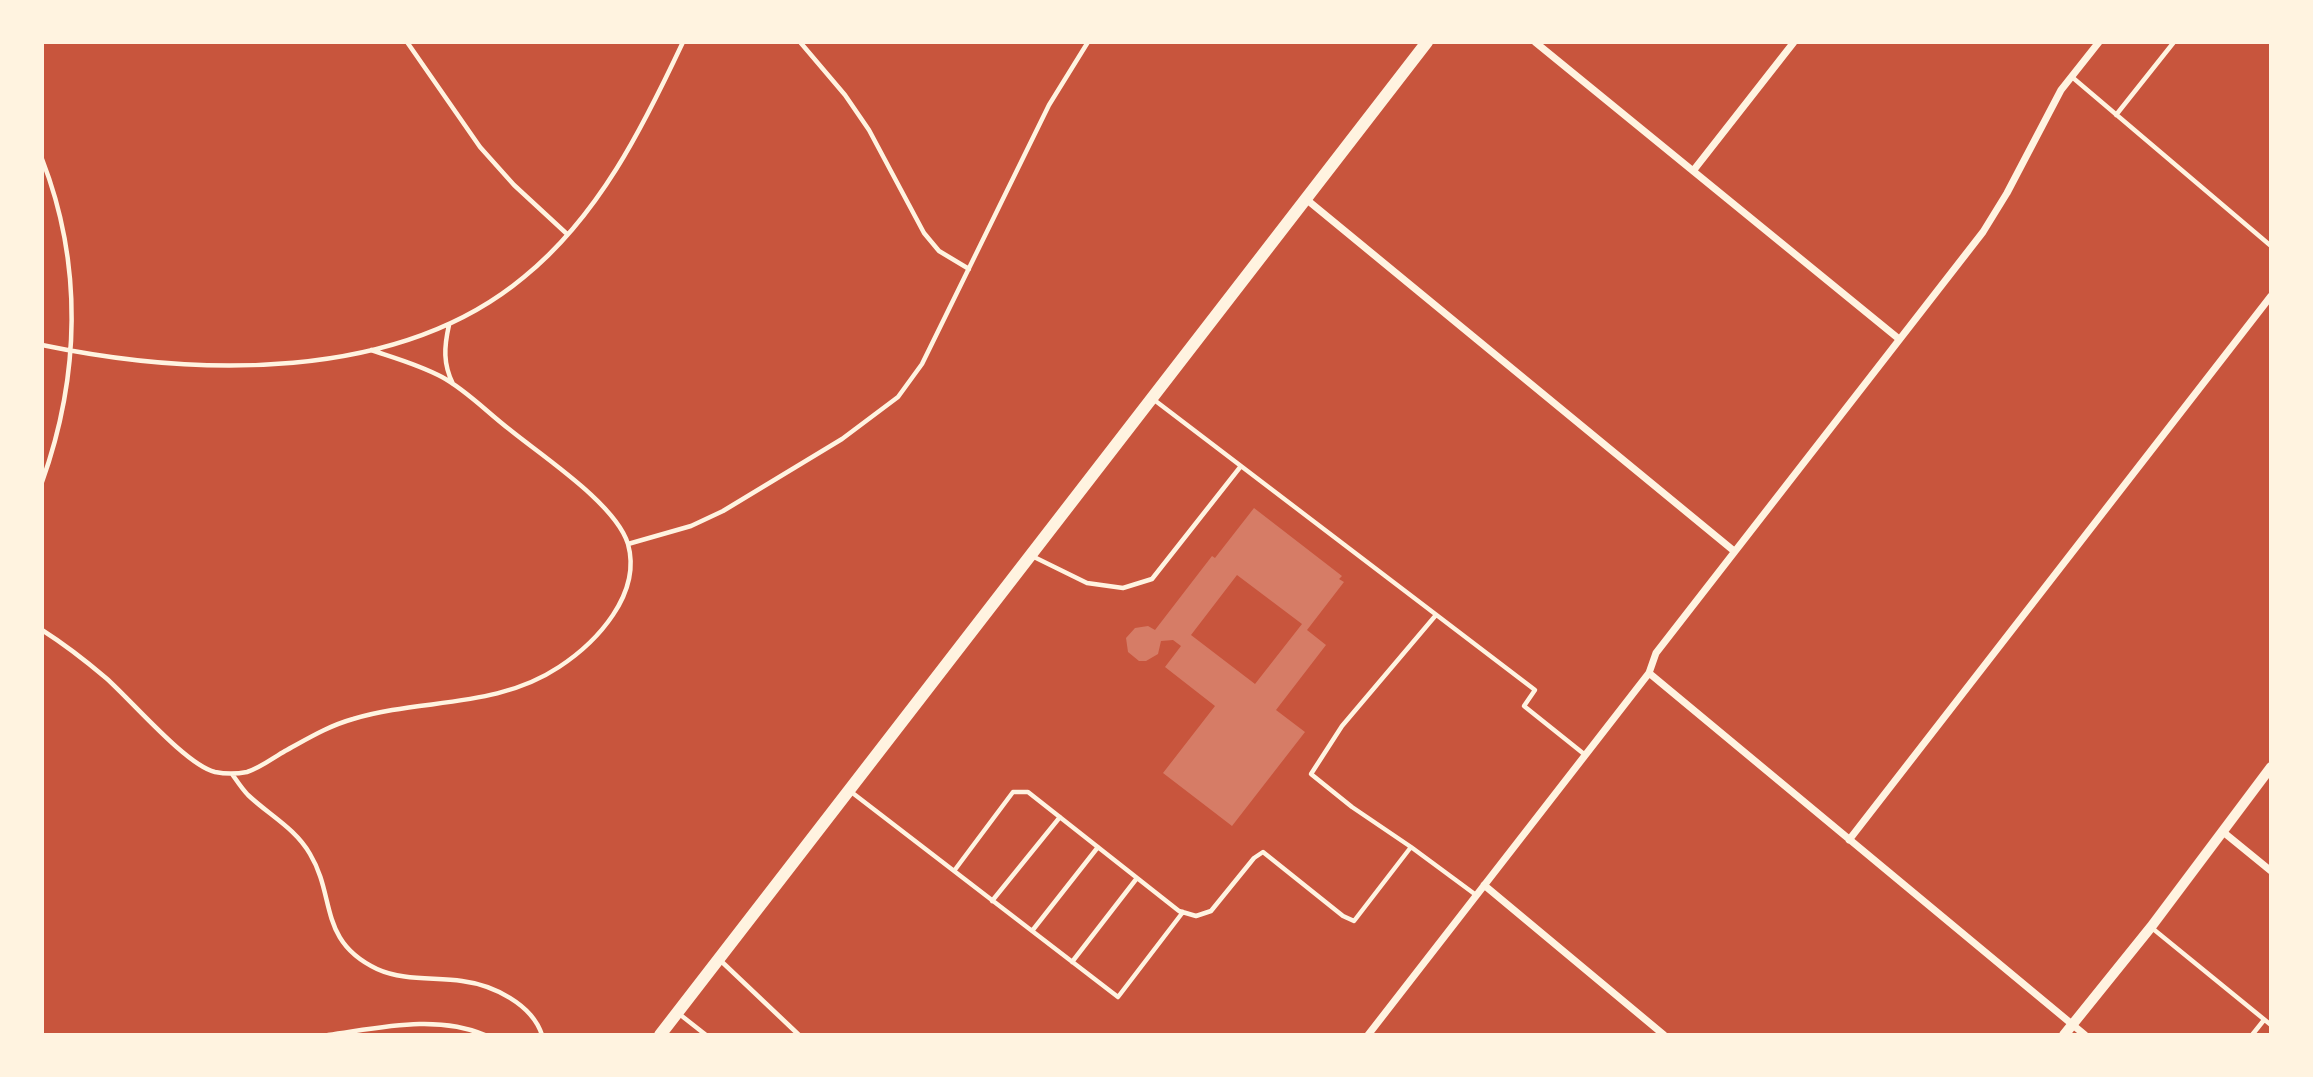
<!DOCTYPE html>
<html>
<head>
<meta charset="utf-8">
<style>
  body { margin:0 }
  #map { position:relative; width:2313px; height:1077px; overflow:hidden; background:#c8553d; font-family:Ubuntu,sans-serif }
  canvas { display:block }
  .frame { position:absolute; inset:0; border:44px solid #fff3e0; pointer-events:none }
</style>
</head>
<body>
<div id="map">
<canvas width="2313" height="1077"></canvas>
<div class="frame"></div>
</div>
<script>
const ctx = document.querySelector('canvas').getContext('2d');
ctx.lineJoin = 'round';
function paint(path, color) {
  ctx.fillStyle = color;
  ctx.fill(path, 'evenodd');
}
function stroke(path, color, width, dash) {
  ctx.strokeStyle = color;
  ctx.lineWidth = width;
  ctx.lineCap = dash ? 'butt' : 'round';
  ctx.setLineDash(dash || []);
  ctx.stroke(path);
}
paint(new Path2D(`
  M1254,508L1342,576L1339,579L1344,582L1307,630L1326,645L1276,710L1305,732L1232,826L1163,773L1215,706L1165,667L1181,646L1173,640L1161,641L1158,654L1146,661H1139L1128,652L1126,638L1135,628L1148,626L1155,630L1212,556L1215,558ZM1237,575L1302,624L1255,684L1191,635Z`), '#d67c66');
stroke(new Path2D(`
  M407,42L480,147L514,185L567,234
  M800,42L845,95L869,130L924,233L939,251L969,269
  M2072,77L2271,246
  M2116,115L2174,42
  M42,159C83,264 80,376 42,482
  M449,325C444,347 443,364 453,384
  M42,345C196,377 397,383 524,277C599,216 643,127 683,42
  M1153,399L1535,690L1524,706L1584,754
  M628,544L691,526L723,511L842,439L898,397L922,364L1049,105L1088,42
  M1032,556L1087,583L1123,588L1152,579L1241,466
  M42,630C64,644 86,661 106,678C132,701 186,765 215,772C225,774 237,774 247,772C260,768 273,758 285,751C307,739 328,726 353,719C422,698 496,709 559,667C597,642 642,594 628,544C616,504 542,456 509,429C487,412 466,390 442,377C420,365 395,358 371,350
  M232,774C237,781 242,789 248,795C269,815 295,828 310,854C336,897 318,941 377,969C403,981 435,977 462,981C493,985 532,1004 542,1035
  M850,791L1118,997L1183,912
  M1411,847L1352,807L1311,774L1342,726L1436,615
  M954,871L1013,792H1028L1179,911L1196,916L1211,911L1254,858L1263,852L1343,916L1354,921L1411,847L1476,895
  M992,901L1060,817
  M2152,928L2271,1025
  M1032,931L1098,847
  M721,961L799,1035
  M1072,962L1137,878
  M678,1013L706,1035
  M328,1035C379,1028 436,1014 485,1035
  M2252,1035L2264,1020`), '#fff3e0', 4.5);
stroke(new Path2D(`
  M1535,42L1899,339
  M1693,171L1794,42
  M1306,199L1734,551
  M1649,673L2085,1035
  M2222,831L2271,871
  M1849,840L2271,296
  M1484,885L1664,1035
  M1368,1035L1649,673L1656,653L1983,232L2007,193L2061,90L2099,42`), '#fff3e0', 7);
stroke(new Path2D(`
  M2064,1035L2151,927L2271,767`), '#fff3e0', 10);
stroke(new Path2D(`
  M660,1035L1427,42`), '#fff3e0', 12);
</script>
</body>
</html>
